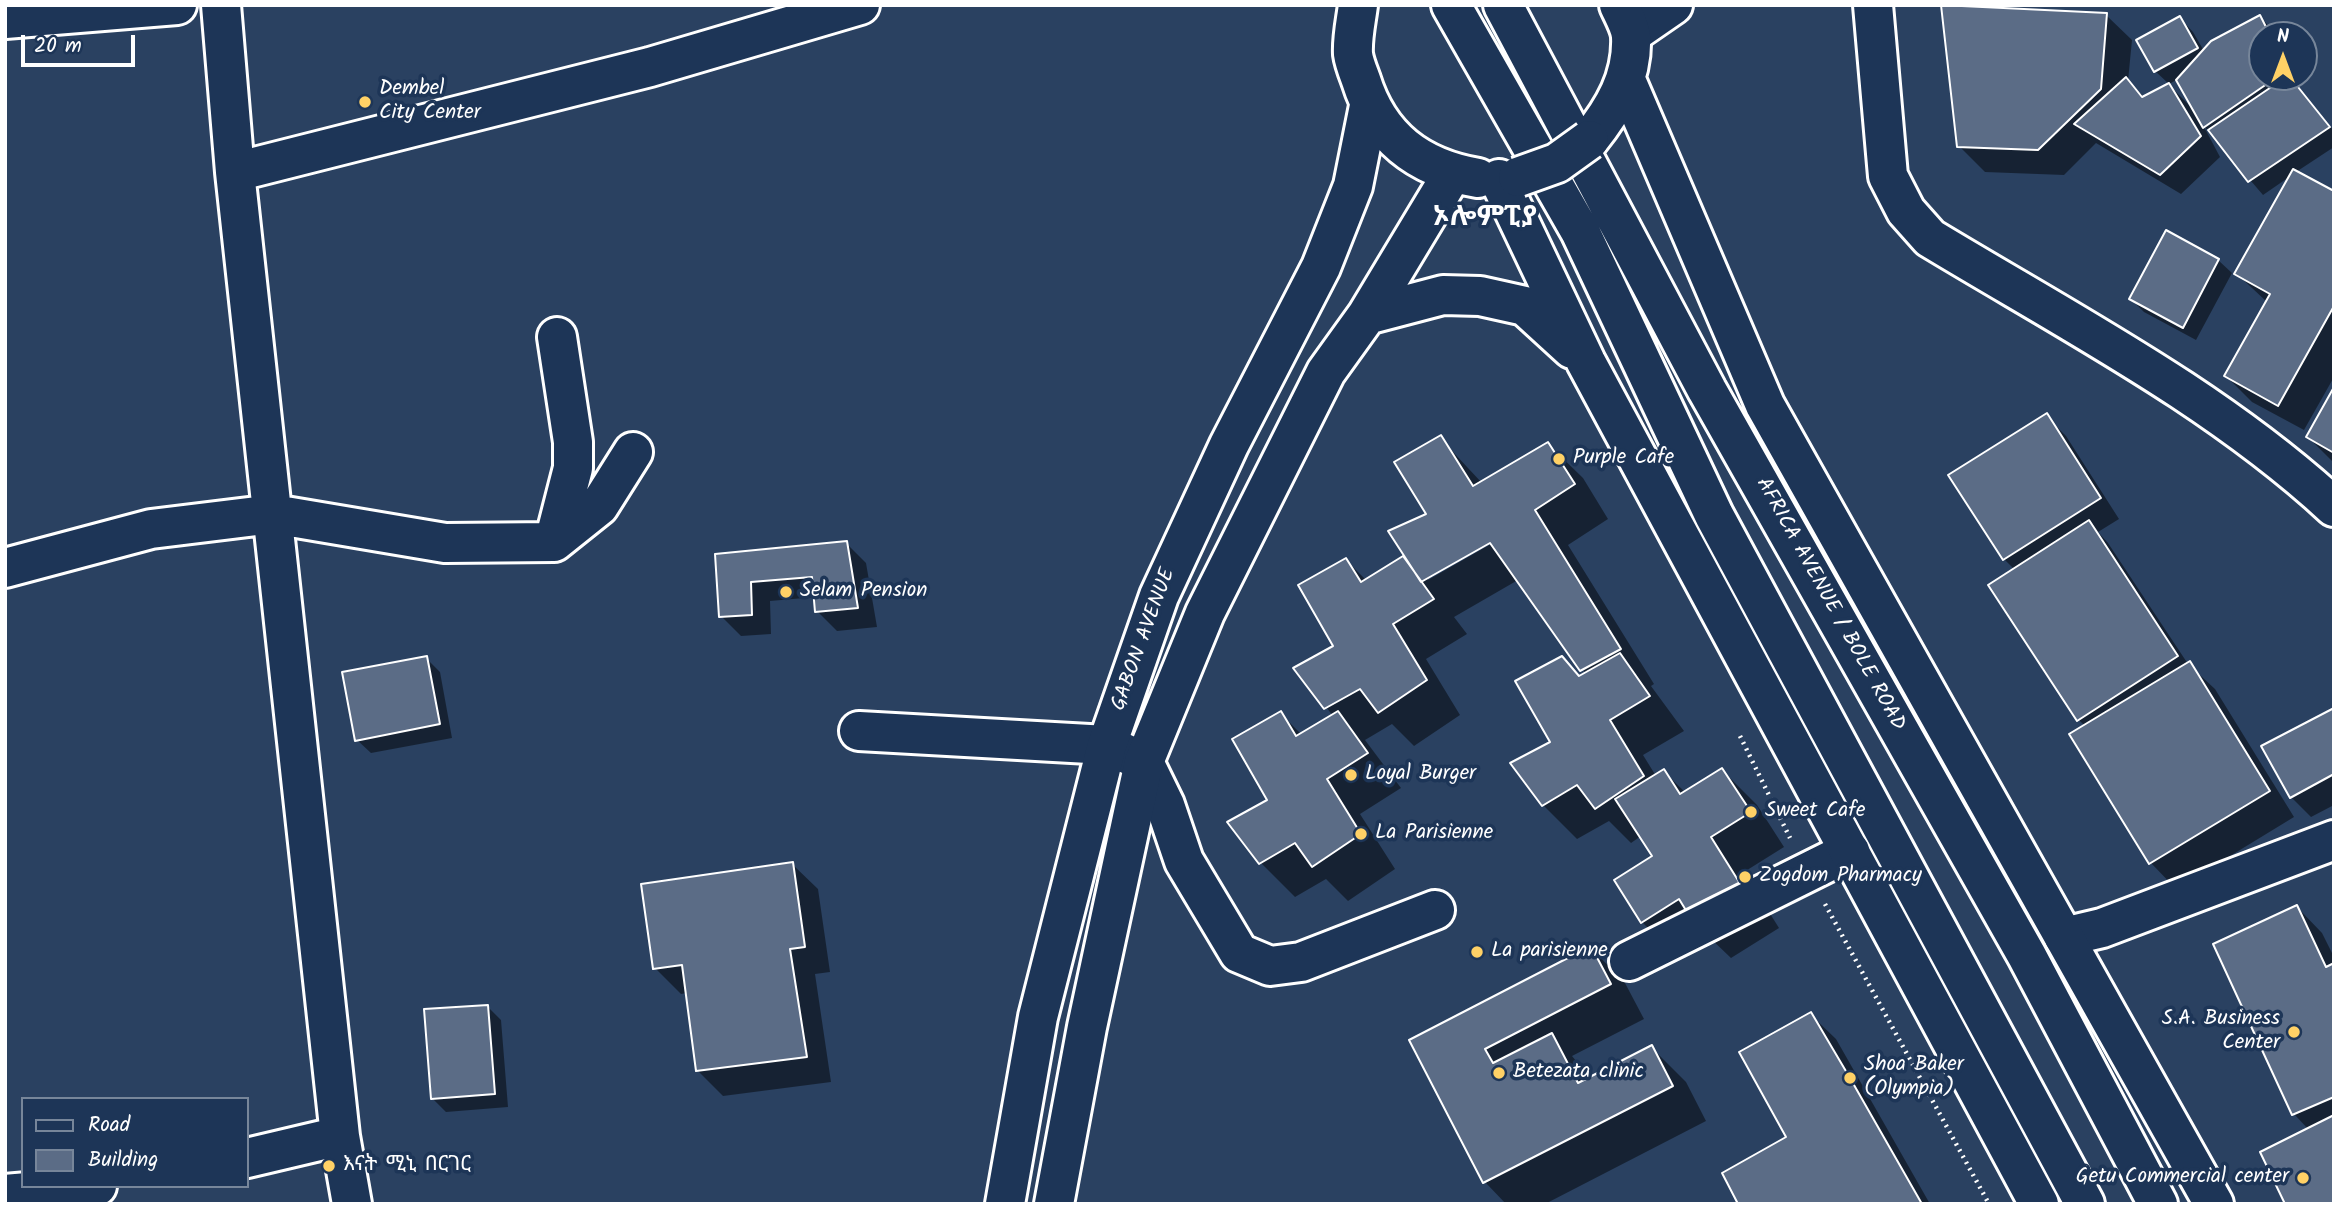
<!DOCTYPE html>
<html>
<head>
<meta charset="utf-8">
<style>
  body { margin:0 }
  #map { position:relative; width:2339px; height:1209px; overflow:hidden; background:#2a4161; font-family:Kalam,sans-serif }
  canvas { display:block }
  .frame { position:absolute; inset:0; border:7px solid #fff; pointer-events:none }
  .legend { position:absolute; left:21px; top:1097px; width:228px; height:91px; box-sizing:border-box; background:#1d3557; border:2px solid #77869a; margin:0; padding:9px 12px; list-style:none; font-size:21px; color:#fff }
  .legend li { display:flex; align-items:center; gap:14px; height:35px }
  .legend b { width:35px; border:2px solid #77869a }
  .north { position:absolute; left:2248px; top:21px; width:70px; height:70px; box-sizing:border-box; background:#1d3557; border:2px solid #77869a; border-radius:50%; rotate:0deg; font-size:19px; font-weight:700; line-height:28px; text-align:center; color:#fff }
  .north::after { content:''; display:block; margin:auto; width:24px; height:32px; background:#ffd166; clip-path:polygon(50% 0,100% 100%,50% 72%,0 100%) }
  .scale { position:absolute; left:21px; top:35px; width:114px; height:32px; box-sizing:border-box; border:4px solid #fff; border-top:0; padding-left:9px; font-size:21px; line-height:24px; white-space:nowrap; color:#fff; -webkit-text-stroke:5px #1d3557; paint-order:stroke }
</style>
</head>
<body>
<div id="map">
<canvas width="2339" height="1209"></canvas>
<div class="frame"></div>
<ul class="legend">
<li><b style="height:9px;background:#1d3557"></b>Road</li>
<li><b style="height:19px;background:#5b6c86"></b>Building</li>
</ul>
<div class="north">N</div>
<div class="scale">20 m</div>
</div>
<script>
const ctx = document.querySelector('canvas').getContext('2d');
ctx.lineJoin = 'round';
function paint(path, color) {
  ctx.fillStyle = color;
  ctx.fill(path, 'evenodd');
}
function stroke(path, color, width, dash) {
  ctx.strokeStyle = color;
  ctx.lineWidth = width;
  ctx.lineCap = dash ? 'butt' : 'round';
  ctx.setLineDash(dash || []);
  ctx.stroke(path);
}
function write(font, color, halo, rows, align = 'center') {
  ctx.font = font + ' Kalam,"Noto Sans Ethiopic",sans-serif';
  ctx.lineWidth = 7;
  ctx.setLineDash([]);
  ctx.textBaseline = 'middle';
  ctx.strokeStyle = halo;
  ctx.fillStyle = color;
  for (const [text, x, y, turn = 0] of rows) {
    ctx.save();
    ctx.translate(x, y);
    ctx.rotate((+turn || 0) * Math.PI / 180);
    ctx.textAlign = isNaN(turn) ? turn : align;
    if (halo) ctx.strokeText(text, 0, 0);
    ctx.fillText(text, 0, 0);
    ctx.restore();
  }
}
paint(new Path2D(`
  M1943,5L2106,15L2132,40L2128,81L2144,97L2169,85L2193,109L2178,79L2169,84L2155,71L2180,18L2193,32L2204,51L2260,17L2273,30L2275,35H2262V77H2297L2300,84L2296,86L2334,131V147L2296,172L2334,193V377L2304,430L2252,402L2226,376L2267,302L2237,274L2292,175L2263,195L2203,125L2220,157L2181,194L2096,143L2064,175L1985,172L1959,146Z
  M2218,260L2232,273L2196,340L2144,312L2131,299Z
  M2334,391V463L2308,437Z
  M2046,416L2066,436L2119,519L2098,532L2108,543L2188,664L2215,689L2294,817L2176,889L2151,863L2072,734L2085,726L2079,720L2015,570L2004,559Z
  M1440,438L1482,483L1548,444L1583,478L1608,519L1568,545L1654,684L1651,686L1684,731L1643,755L1656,776L1663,771L1686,793L1722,770L1757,805L1784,847L1744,872L1779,928L1731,958L1709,937L1677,957L1642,922L1616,881L1654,857L1641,836L1631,843L1609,821L1577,839L1543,805L1561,658L1580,677L1586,674L1518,580L1454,617L1467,634L1426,659L1460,715L1414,746L1392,724L1365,740L1401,788L1360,814L1395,869L1348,901L1326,879L1295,897L1260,862L1280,713L1302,735L1333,716L1296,668L1335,646L1346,560L1367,581L1406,556L1428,514ZM1496,537L1498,540L1428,580V576Z
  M846,543L866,563L877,627L837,631L817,611L816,597L770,601L771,634L741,636L721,616L717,556Z
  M426,658L440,672L452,738L371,753L357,740Z
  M2334,710V805L2311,817L2291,797Z
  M792,864L818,889L830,972L815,974L831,1082L723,1096L698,1071L687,993L681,994L655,968Z
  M2297,907L2322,933L2334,957V1204L2309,1130L2294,1114L2216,944Z
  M1591,948L1625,983L1644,1019L1572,1056L1591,1079L1651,1047L1686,1082L1706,1121L1545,1204H1506L1485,1182L1411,1041ZM1571,1074H1575L1583,1090Z
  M487,1006L501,1020L508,1107L446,1112L432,1098Z
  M1810,1014L1836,1039L1930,1204H1741L1789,1138Z`), '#0007');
const building = new Path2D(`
  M1941,5L2107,13L2101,89L2038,150L1957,147Z
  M2260,15L2270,35H2262V77H2277L2203,128L2176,80L2211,41Z
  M2180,16L2198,48L2154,72L2136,40Z
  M2126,77L2142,97L2169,83L2201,136L2160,175L2074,124Z
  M2286,77H2290L2330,127L2248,182L2208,130Z
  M2293,169L2334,191V306L2278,406L2224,376L2270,294L2234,274Z
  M2166,230L2219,259L2183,328L2129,299Z
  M2334,387V453L2306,437Z
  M2047,413L2101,498L2003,560L1948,475Z
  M1441,435L1473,486L1548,442L1575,484L1535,510L1621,649L1580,671L1490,543L1421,582L1388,531L1426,514L1394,462Z
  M2089,520L2178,656L2077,721L1988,585Z
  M847,541L858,608L815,612L812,577L751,582L752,615L719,617L715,554Z
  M1403,556L1434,599L1393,624L1427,680L1378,713L1360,689L1324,709L1293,668L1333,646L1298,585L1346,558L1361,582Z
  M1620,653L1650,696L1610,720L1644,776L1595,809L1577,785L1542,806L1510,763L1550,742L1515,681L1562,656L1579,676Z
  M427,656L440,724L355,741L342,672Z
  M2190,661L2270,791L2149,864L2069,734Z
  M2334,708V774L2290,798L2261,746Z
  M1281,711L1296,736L1338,711L1368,753L1327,779L1361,834L1312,867L1295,843L1259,864L1227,822L1267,800L1232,739Z
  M1722,768L1751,812L1711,837L1746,893L1695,925L1679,899L1641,923L1614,880L1652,856L1615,799L1664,769L1680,794Z
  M793,862L805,947L790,949L807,1057L696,1071L682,965L653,969L641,884Z
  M2297,905L2326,967L2334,963V1097L2292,1115L2213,944Z
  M1591,946L1611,984L1485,1049L1493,1063L1552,1033L1578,1083L1652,1045L1673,1086L1483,1183L1409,1040Z
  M488,1005L495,1094L431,1099L424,1009Z
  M1811,1012L1850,1078L1922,1204H1738L1722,1173L1786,1137L1739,1052Z
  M2334,1115V1204H2285L2260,1152Z`);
paint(building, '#5b6c86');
stroke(building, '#fff', 2);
const minor = new Path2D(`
  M221,5L235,172L340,1136L352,1204
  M1873,5L1888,176L1906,211L1930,238C2067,321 2216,398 2334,507
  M5,19L177,5
  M1631,34L1673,5
  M235,172L650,67L860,5
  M554,542L573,468V442L557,337
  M5,568L151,529L273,514L445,543L554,542L599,506L633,452
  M859,731L1107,745L1144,762L1165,805L1184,861L1239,953L1270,966L1301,962L1435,910
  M2064,937L2102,928L2334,840
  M1629,961L1850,851
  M247,1158L340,1136
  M5,1194L97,1186`);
const major = new Path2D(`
  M1358,5C1356,21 1352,38 1353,54C1354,62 1358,72 1361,80C1379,138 1419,168 1478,178
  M1451,5L1580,231L1714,515L2085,1204
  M1503,5L1707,390L2027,956L2158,1204
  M1626,80L1765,405L2214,1204
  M1589,140C1614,109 1633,77 1631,36C1630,26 1623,14 1619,5
  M1499,179L1586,362L2039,1204
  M1367,315L1443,295L1480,296L1525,306L1572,349
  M1005,1204L1038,1017L1107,745L1159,596L1229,445L1321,267L1353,186L1369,106
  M1054,1204L1087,1027L1144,762L1205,613L1326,372L1367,315L1452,174`);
stroke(minor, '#fff', 44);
stroke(major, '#fff', 44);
stroke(new Path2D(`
  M1740,736L1790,838
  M1825,904L1989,1204`), '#fff', 4.5, [2, 5]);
stroke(minor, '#1d3557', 38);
stroke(major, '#1d3557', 38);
const majorBridge = new Path2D(`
  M1518,177L1557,163L1589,140`);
stroke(majorBridge, '#fff', 44, []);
stroke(majorBridge, '#1d3557', 38);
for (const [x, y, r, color] of [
  [365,102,7,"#ffd166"],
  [1559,459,7,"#ffd166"],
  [786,592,7,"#ffd166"],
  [1351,775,7,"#ffd166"],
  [1751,812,7,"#ffd166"],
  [1361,834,7,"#ffd166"],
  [1745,877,7,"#ffd166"],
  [1477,952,7,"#ffd166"],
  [2294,1032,7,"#ffd166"],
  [1499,1073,7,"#ffd166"],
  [1850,1078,7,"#ffd166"],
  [329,1166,7,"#ffd166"],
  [2303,1178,7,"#ffd166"]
]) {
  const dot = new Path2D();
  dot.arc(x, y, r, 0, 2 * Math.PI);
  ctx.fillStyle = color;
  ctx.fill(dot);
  stroke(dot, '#1d3557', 2.5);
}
write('21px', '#fff', '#1d3557', [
  ["Dembel",379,90],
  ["City Center",379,114],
  ["Purple Cafe",1573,459],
  ["Selam Pension",800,592],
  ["Loyal Burger",1365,775],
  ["Sweet Cafe",1765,812],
  ["La Parisienne",1375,834],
  ["Zogdom Pharmacy",1759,877],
  ["La parisienne",1491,952],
  ["S.A. Business",2280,1020,"right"],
  ["Center",2280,1044,"right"],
  ["Shoa Baker",1864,1066],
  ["(Olympia)",1864,1090],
  ["Betezata clinic",1513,1073],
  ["እናት ሚኒ በርገር",343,1166],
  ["Getu Commercial center",2289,1178,"right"]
], 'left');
write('21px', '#fff', '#1d3557', [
  ["AFRICA AVENUE / BOLE ROAD",1829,605,61],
  ["GABON AVENUE",1145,640,-70]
]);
write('bold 28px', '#fff', '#1d3557', [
  ["ኦሎምፒያ",1485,220]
]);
</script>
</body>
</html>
